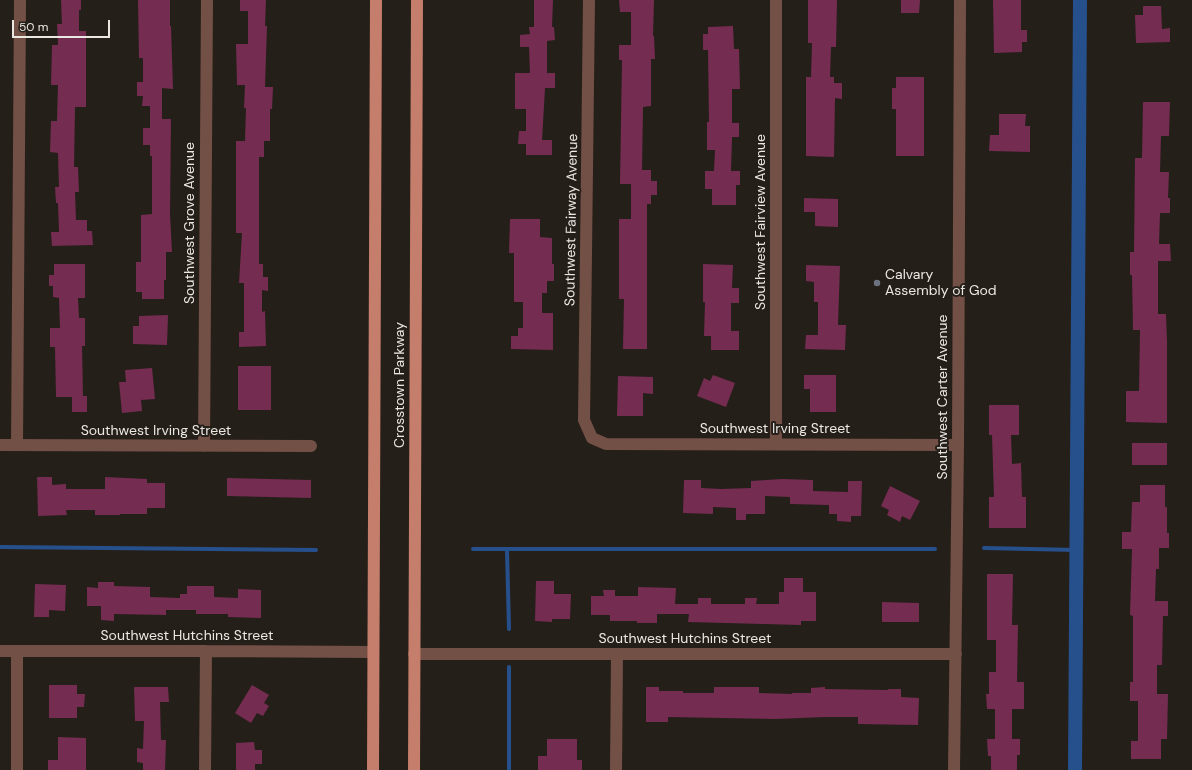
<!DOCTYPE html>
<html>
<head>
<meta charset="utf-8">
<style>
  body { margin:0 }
  #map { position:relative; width:1192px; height:770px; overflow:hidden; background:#251f1a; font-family:"DM Sans",sans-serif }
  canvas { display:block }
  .scale { position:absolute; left:12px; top:20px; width:98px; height:18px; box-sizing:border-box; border:2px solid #ebe7e3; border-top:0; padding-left:5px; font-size:12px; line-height:14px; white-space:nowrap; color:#ebe7e3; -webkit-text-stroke:3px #251f1a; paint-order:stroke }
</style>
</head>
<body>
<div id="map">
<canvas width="1192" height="770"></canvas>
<div class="scale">50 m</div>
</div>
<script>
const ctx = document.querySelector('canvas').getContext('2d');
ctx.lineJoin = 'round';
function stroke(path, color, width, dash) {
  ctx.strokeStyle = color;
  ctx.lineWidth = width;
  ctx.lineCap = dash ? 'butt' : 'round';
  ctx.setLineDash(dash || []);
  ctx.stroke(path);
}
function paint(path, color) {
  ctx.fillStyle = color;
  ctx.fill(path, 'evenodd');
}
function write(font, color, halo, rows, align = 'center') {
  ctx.font = font + ' "DM Sans",sans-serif';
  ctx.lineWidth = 4;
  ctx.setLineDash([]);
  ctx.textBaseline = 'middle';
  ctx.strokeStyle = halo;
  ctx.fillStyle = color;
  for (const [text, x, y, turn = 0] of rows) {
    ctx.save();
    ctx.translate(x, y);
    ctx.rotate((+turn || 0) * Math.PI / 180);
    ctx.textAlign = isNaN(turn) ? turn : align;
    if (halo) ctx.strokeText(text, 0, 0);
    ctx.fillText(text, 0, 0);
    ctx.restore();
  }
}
stroke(new Path2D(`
  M0,547L316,550
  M984,548L1077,550
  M473,549H935
  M507,550L509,629
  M509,770V667`), '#26508c', 4);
stroke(new Path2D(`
  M1075,770L1080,0`), '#26508c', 14);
paint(new Path2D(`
  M61,0H81V10H79V31H86V107H75L74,167H78L79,192H75L76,220H87V231H92L93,245L52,246L51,232H59L58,203H56L55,187H59L58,153L50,152L51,121H57L58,85H51L52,45H58L57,24H62Z
  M138,0H170V26H171L173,89L162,88V119H171L170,214L172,252H166V280H164V299H142V292H136V262H141V215L152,214V156H150V145H143V128H150V106H142L143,96H137V82H143V58H139Z
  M240,0H266L265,26H267L265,87H273L272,109H270V141H264V157H259V264H263V277H268V291L262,290V312L265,311L266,346L239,347V332H244V283H239L242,233H236V141H245L246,108H244L245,85H237L236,44H248V11H240Z
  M534,0H553L552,27H554L555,40L547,41V73H555V88H545L542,140H552V155H526V144H518L519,131H526V109H515V73H530L529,47H520V35L530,34L529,27H534Z
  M619,0H654L653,36H654L655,59H651V106L643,107L642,170H651V181H657V195H651V204H647V349H623L624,299H619V219H631V184H620L622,60H619V45H631V12H620Z
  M808,0H837L836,47H831L830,77H834V83H842V99L835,98L834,157L806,156V77H811L812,43H808Z
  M901,0H920L919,13H901Z
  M993,0H1021V30H1027V42H1022V52L994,53Z
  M1143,6H1161L1162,29L1170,28V42L1136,43L1135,15H1143Z
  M733,26L734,49H739L740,89H732V123H739V137H732L731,171H740V185H736V205H712V189H705V171H714L715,150H707V122H709L708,50H703V34H708V27Z
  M896,77H924V156H896V109H892V88H896Z
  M1143,102H1170L1169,136H1161L1160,172H1169L1168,198H1170V213H1160L1159,244H1170L1171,261H1158V314H1166L1167,342V423L1126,422V391H1139L1140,330H1133L1132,275H1130V252H1134L1135,158H1142Z
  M999,114H1026L1025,126H1030V152L989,151L990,135H999Z
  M804,198L838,199V227L815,226V212H804Z
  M510,219H540V237L552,238V264H554V281H547V293H542V313H553V350L511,349V336H518V328H523V302H514V253H509Z
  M54,264H85V298H78L79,318H85V346H82L83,396H87V412H72V397H56L55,347H50V328H60L59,298L53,297V286H49V275H54Z
  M703,264L733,265L732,288H739V303H731V331H739V350H711V336H704L705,302H703Z
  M806,265L840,266L838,325H846L845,350L805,349L806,335H818V302H814V282L806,281Z
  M168,315L167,345L133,344V326H139V316Z
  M238,366H271V410H238Z
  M152,368L155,399L141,400L142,411L122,413L119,382H126L125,370Z
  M713,375L735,383L726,407L697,396L704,378L710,381Z
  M804,375H836V412H810V389H804Z
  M618,376L653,377V394L643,393V416H617Z
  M989,405H1019V435H1011L1012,464L1021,463L1022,497H1026V528H989V497H994L992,435H989Z
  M1132,443H1167V465H1132Z
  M37,477H52V485L66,484V489H105V477L147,479V483H165V508H147V514H120V515H95V510H66L67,515L38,516Z
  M227,478L311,480V498L227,496Z
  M782,479L813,480V491L848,492V481H862L861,516H851V522L837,521V514H829V505L790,504V497L765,496V514H746V520H736V508L713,507V514L683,513L684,480H701V488L721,489L751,488V481Z
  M1140,485H1165V507H1167V533H1169V548H1159V569H1156L1155,601H1168V616H1163L1162,665H1157V694H1168L1167,739H1161V759H1131V741H1138V701H1130V682H1133V616L1130,615L1132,549H1122V532H1131L1132,502H1140Z
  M890,486L920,501L910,520L902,516L900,522L887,515L889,510L881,506Z
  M987,574H1013L1012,625H1018L1017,682H1024V709H1012V739H1020V755H1017V770H991V756H988L987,739H995V709H987L986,694H989V672H996V640H987Z
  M784,578H803V592H816V621H801V625L688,622L689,614H657V623H637V621H610V615H591V596H604L603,590H615V596H638V587L676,588L675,604H698V598H711V604H745V598H757L756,604H779V592H784Z
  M536,581H554V594H571L570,619H552V622L535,621Z
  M98,582H114V586L150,587V597L180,598V594H187V586H214V597L238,598V589L261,590V618L228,617V614H196V610H166V615L114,614V621L101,620V606H87V587L98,588Z
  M35,584L66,585L65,611L49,610V617H34Z
  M882,602L919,603V622H882Z
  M49,685H77V694H85L84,707H77V718H49Z
  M252,685L269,695L264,703L269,706L263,716L257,713L251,723L235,713Z
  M134,687H168L169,702H160L161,740H166L165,770H143V763L137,762V748L143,749L144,721H135Z
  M646,687H659V691H683V693H714V687H759V693L792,694V693H811V688L825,687V689L888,690V689H901V697L919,698L918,725L858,724V717H825L776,719L668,717V722H646Z
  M58,737L86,738V770H48V760H58Z
  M547,739H577V760H582V770H538V756H547Z
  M254,742L255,750H262V764H255V770H236V743Z`), '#742c50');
stroke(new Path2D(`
  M589,0L584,420L592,438L606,444L958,445
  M776,444V0
  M0,445L311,446
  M17,445L20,0
  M204,446L207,0
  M0,651H206L373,652
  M414,654H956
  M17,770V651
  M205,770L206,651
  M616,770L617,654
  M954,770L958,445L960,0`), '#735046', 12);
stroke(new Path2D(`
  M373,770L376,0
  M414,770L417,0`), '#c57e6b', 12);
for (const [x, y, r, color] of [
  [877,283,4,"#6b7280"]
]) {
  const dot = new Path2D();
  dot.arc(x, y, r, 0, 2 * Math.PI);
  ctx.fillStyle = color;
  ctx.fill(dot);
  stroke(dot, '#251f1a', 1.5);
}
write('14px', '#ebe7e3', '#251f1a', [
  ["Southwest Fairway Avenue",572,220,-89],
  ["Southwest Fairview Avenue",761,222,-90],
  ["Southwest Grove Avenue",190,223,-90],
  ["Crosstown Parkway",400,385,-90],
  ["Southwest Carter Avenue",943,397,-90],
  ["Southwest Irving Street",775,429],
  ["Southwest Irving Street",156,431],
  ["Southwest Hutchins Street",187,636],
  ["Southwest Hutchins Street",685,639]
]);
write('14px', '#ebe7e3', '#251f1a', [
  ["Calvary",885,275],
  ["Assembly of God",885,291]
], 'left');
</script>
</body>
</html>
